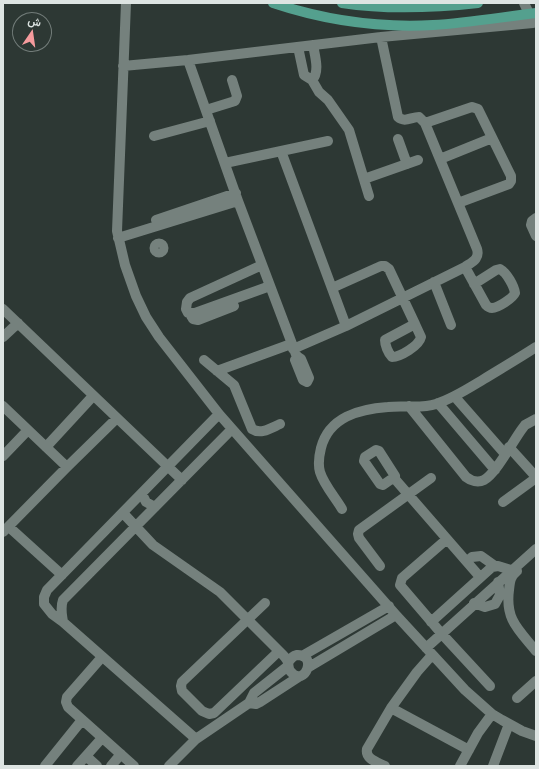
<!DOCTYPE html>
<html>
<head>
<meta charset="utf-8">
<style>
  body { margin:0 }
  #map { position:relative; width:539px; height:769px; overflow:hidden; background:#2d3834; font-family:Quicksand,Vazirmatn,sans-serif }
  canvas { display:block }
  .frame { position:absolute; inset:0; border:4px solid #dde4e2; pointer-events:none }
  .north { position:absolute; left:12px; top:12px; width:40px; height:40px; box-sizing:border-box; background:#2d3834; border:1px solid #737d7a; border-radius:50%; rotate:13deg; font-size:11px; font-weight:700; line-height:16px; text-align:center; color:#dde4e2 }
  .north::after { content:''; display:block; margin:auto; width:14px; height:18px; background:#f59b9d; clip-path:polygon(50% 0,100% 100%,50% 72%,0 100%) }
</style>
</head>
<body>
<div id="map">
<canvas width="539" height="769"></canvas>
<div class="frame"></div>
<div class="north">ش</div>
</div>
<script>
const ctx = document.querySelector('canvas').getContext('2d');
ctx.lineJoin = 'round';
function stroke(path, color, width, dash) {
  ctx.strokeStyle = color;
  ctx.lineWidth = width;
  ctx.lineCap = dash ? 'butt' : 'round';
  ctx.setLineDash(dash || []);
  ctx.stroke(path);
}
stroke(new Path2D(`
  M126,3L117,231L125,265L136,296L146,317L159,337L219,414L396,615L465,690L492,714L502,720L522,731L536,736
  M524,3L533,22
  M298,47L304,75L312,80L319,92L328,100L349,130L369,196
  M188,60L238,201L297,357
  M123,66L188,60L381,37L533,23
  M312,80C320,72 315,56 313,45
  M206,110L235,101L237,96L232,80
  M425,123L472,107L478,109L511,176V181L509,184L458,203
  M154,136L210,121
  M398,139L407,164
  M281,151L346,326
  M440,159L492,138
  M225,163L328,141
  M364,179L418,160
  M536,218L532,221L531,225L536,236
  M156,220L236,193
  M118,238L238,201
  M154.5 248a4.5 4.5 0 1 1 9 0a4.5 4.5 0 1 1-9 0Z
  M262,265L190,298L187,302L186,309L188,313H195L270,286
  M465,267L486,305C488,307 489,308 492,308C498,308 513,298 515,293C514,286 507,273 500,269L496,270L474,284
  M434,282L451,325
  M332,288L381,266H385L389,269L415,324
  M3,309L182,480
  M190,314L193,319L198,320L234,306
  M415,324L421,337C419,346 400,357 392,357C388,353 385,345 385,340Z
  M3,337L18,323
  M293,349L346,326L465,267C472,262 480,259 477,249L425,123L419,117C411,117 405,123 398,117L381,37
  M297,357H298L301,359L309,378L307,382L303,380L295,360Z
  M204,360L234,385L252,429C261,435 271,428 280,424
  M217,371L291,344
  M455,397L505,454
  M438,403L495,470
  M3,406L67,467
  M409,406L466,477C471,481 478,483 484,480C496,474 513,441 522,429L525,425L536,419
  M46,447L93,396
  M509,447L536,477
  M376,450L379,451L395,476L393,478L383,485L380,484L364,461L365,457Z
  M3,456L28,430
  M394,478L480,577
  M142,494L146,502L155,507
  M503,502L536,478
  M342,509C335,497 324,485 320,472C318,465 319,456 321,448C329,417 359,409 388,407C404,405 421,409 436,404C454,398 469,388 484,379C502,368 519,358 536,347
  M123,513L153,545L220,592L283,655C285,657 288,661 288,663C289,667 288,669 291,672C305,688 318,654 297,655C292,656 290,659 288,663
  M9,527L62,575
  M3,532L67,467L116,419
  M447,539L402,578L400,585L441,633L490,686
  M467,562L472,557L481,556L495,566
  M380,566L359,538L358,534L359,530L431,478
  M517,571C510,577 510,581 509,590C505,620 519,630 536,651
  M265,603L182,682L181,686L182,691L202,711L209,714L214,713L279,651
  M474,603L485,607L495,604L500,595L498,582
  M63,622C62,614 60,608 63,600L232,429
  M431,622L492,567L498,566L511,570
  M426,648L536,549
  M302,656L389,606
  M102,657L67,697L66,702L68,707L134,766
  M309,667L396,615
  M517,698L536,681
  M249,703L256,704L260,702L300,676
  M391,708L469,750
  M196,739L63,622L52,614L44,604V597L47,590L219,414
  M86,756L97,766
  M45,766L82,720
  M77,766L102,738
  M111,766L121,754
  M169,766L196,739L249,703L254,693L288,666
  M385,766C377,762 365,759 367,749L391,708L417,672L432,655
  M460,766L478,733L492,714
  M493,766L509,724`), '#75817d', 10);
stroke(new Path2D(`
  M273,3C324,20 378,28 433,25C467,23 502,17 536,13
  M342,3C388,10 433,8 478,3`), '#54a08e', 10);
</script>
</body>
</html>
